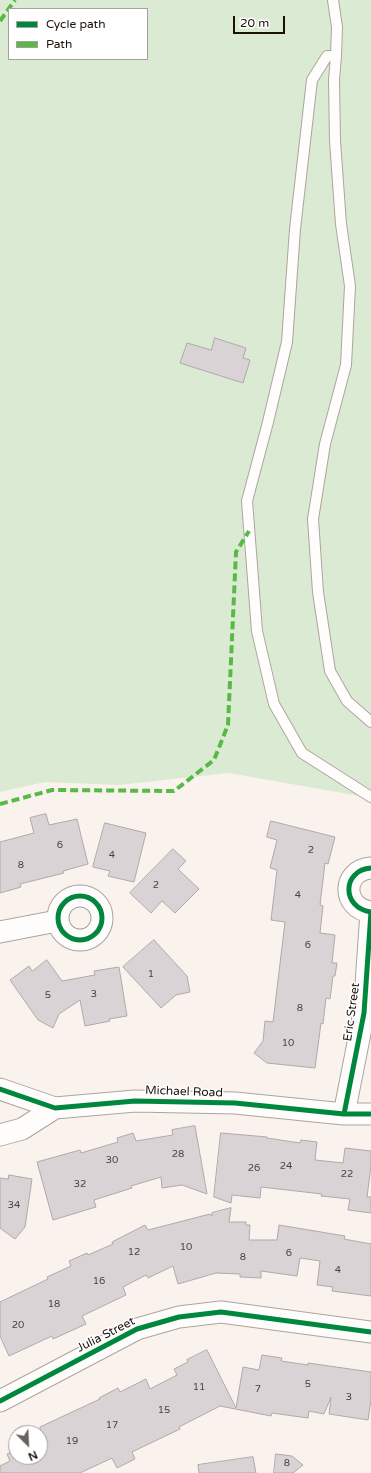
<!DOCTYPE html>
<html>
<head>
<meta charset="utf-8">
<style>
  body { margin:0 }
  #map { position:relative; width:371px; height:1473px; overflow:hidden; background:#f9f2ed; font-family:"Varela Round",sans-serif }
  canvas { display:block }
  .legend { position:absolute; left:8px; top:8px; width:140px; height:52px; box-sizing:border-box; background:#fff; border:1px solid #a4a09d; margin:0; padding:5px 7px; list-style:none; font-size:12px; color:#1c110a }
  .legend li { display:flex; align-items:center; gap:8px; height:20px }
  .legend b { width:20px; border:1px solid #a4a09d }
  .north { position:absolute; left:8px; top:1425px; width:40px; height:40px; box-sizing:border-box; background:#fff; border:1px solid #a4a09d; border-radius:50%; rotate:156deg; font-size:11px; font-weight:700; line-height:16px; text-align:center; color:#1c110a }
  .north::after { content:''; display:block; margin:auto; width:14px; height:18px; background:#696059; clip-path:polygon(50% 0,100% 100%,50% 72%,0 100%) }
  .scale { position:absolute; left:233px; top:16px; width:52px; height:18px; box-sizing:border-box; border:2px solid #1c110a; border-top:0; padding-left:5px; font-size:12px; line-height:14px; white-space:nowrap; color:#1c110a; -webkit-text-stroke:3px #fff; paint-order:stroke }
</style>
</head>
<body>
<div id="map">
<canvas width="371" height="1473"></canvas>
<ul class="legend">
<li><b style="height:5px;background:#00873e"></b>Cycle path</li>
<li><b style="height:5px;background:#58b947"></b>Path</li>
</ul>
<div class="north">N</div>
<div class="scale">20 m</div>
</div>
<script>
const ctx = document.querySelector('canvas').getContext('2d');
ctx.lineJoin = 'round';
function paint(path, color) {
  ctx.fillStyle = color;
  ctx.fill(path, 'evenodd');
}
function stroke(path, color, width, dash) {
  ctx.strokeStyle = color;
  ctx.lineWidth = width;
  ctx.lineCap = dash ? 'butt' : 'round';
  ctx.setLineDash(dash || []);
  ctx.stroke(path);
}
function write(font, color, halo, rows, align = 'center') {
  ctx.font = font + ' "Varela Round",sans-serif';
  ctx.lineWidth = 3;
  ctx.setLineDash([]);
  ctx.textBaseline = 'middle';
  ctx.strokeStyle = halo;
  ctx.fillStyle = color;
  for (const [text, x, y, turn = 0] of rows) {
    ctx.save();
    ctx.translate(x, y);
    ctx.rotate((+turn || 0) * Math.PI / 180);
    ctx.textAlign = isNaN(turn) ? turn : align;
    if (halo) ctx.strokeText(text, 0, 0);
    ctx.fillText(text, 0, 0);
    ctx.restore();
  }
}
paint(new Path2D(`
  M0,0H371V798L229,773L118,785L45,782L0,792ZM9,9H147V59H9Z`), '#dbebd3');
const building = new Path2D(`
  M215,338L246,348L243,358L250,360L243,383L180,363L187,343L211,350Z
  M46,814L49,825L77,819L88,864L63,871L64,873L20,884L21,887L0,893V842L34,833L30,818Z
  M271,821L335,837L328,864L325,863L320,905L323,906L320,933L335,935L332,963H337L335,976H333L330,999L326,998L323,1024L321,1023L315,1068L267,1063L254,1053L263,1041L265,1021L273,1022L285,922L271,920L277,870L270,868L277,840L267,837Z
  M105,823L146,833L134,882L108,876L110,871L93,867Z
  M173,849L186,861L178,869L199,889L175,913L162,901L151,913L130,893Z
  M154,940L187,976L190,992L176,995L161,1008L123,967Z
  M47,960L62,981L95,975L94,971L119,967L127,1016L109,1019L110,1021L85,1026L80,1000L59,1014L53,1028L38,1020L10,980L29,966L32,971Z
  M195,1126L207,1194L182,1185L162,1188L161,1177L131,1186L132,1188L94,1200L96,1207L53,1220L37,1162L80,1150L81,1153L118,1142L117,1138L133,1133L136,1141L173,1135L172,1130Z
  M221,1133L267,1137V1138L300,1143L301,1140L317,1142L315,1160L343,1163L345,1148L371,1151V1166L367,1197H371V1213L348,1210L350,1199L321,1196L322,1194L261,1187L260,1198L232,1195L231,1203L214,1197Z
  M9,1175L32,1179L25,1227L15,1239L0,1228V1178L8,1179Z
  M231,1208L229,1222H246V1225H250L249,1240H277L279,1225L345,1236L344,1239L371,1244V1296L332,1291L333,1287L317,1285L320,1261L300,1258L297,1276L261,1271V1278L240,1277V1274L216,1273L178,1284L173,1266L148,1278L146,1275L123,1287L126,1295L82,1316L86,1324L53,1339L52,1336L9,1356L0,1336V1302L48,1279L47,1277L71,1266L69,1261L87,1253L88,1255L113,1244L112,1242L145,1225L148,1230L210,1214L212,1216V1213Z
  M207,1350L236,1408L243,1367L259,1370L262,1355L282,1358L281,1361L308,1365V1363L371,1372V1400L368,1420L329,1414L331,1397L324,1414L309,1411L308,1418L272,1413L271,1416L220,1406L179,1427L180,1429L132,1452L135,1459L117,1468L112,1458L80,1473H0V1466L10,1461L7,1454L16,1450V1457H40V1427L100,1399L99,1398L118,1388L120,1392L146,1379L150,1389L177,1375L174,1369L188,1362L187,1360Z
  M276,1454L292,1456L303,1465L293,1473H274Z
  M253,1457L256,1473H199L198,1465Z`);
paint(building, '#dad3d6');
stroke(building, '#b0a9ac', 1);
const lane = new Path2D(`
  M333,0L337,27L336,56H327L312,80L295,229L287,342L268,422L247,501L257,631L274,704L302,753L371,797
  M336,56L334,80L335,141L341,224L350,286L346,365L325,444L313,519L318,592L330,671L347,701L371,722`);
const street = new Path2D(`
  M58 918a22 22 0 1 1 44 0a22 22 0 1 1-44 0Z
  M0,932L57,921
  M0,1089L55,1108L135,1101L235,1103L344,1114H371
  M344,1114L364,1013L371,912C341,908 342,870 371,868
  M0,1135L22,1129L55,1108
  M0,1401L137,1329L179,1317L221,1312L371,1332`);
stroke(lane, '#ada49e', 12);
stroke(street, '#ada49e', 23);
stroke(lane, '#fefdfc', 10);
stroke(street, '#fefdfc', 21);
stroke(new Path2D(`
  M0,21L15,0
  M0,804L52,790L174,791L214,760L228,725L236,552L249,531`), '#58b947', 4, [8, 4]);
stroke(new Path2D(`
  M58 918a22 22 0 1 1 44 0a22 22 0 1 1-44 0Z
  M0,1089L55,1108L135,1101L235,1103L344,1114H371
  M344,1114L364,1013L371,912C341,908 342,870 371,868
  M0,1401L137,1329L179,1317L221,1312L371,1332`), '#00873e', 5);
write('10px', '#4c423d', null, [
  ["6",60,845],
  ["2",311,850],
  ["4",112,855],
  ["8",21,865],
  ["2",156,885],
  ["4",298,895],
  ["6",308,945],
  ["1",151,974],
  ["3",94,994],
  ["5",48,995],
  ["8",300,1008],
  ["10",288,1043],
  ["28",178,1154],
  ["30",112,1160],
  ["24",286,1166],
  ["26",254,1168],
  ["22",347,1174],
  ["32",80,1184],
  ["34",14,1205],
  ["10",186,1247],
  ["12",134,1252],
  ["6",289,1253],
  ["8",243,1257],
  ["4",338,1270],
  ["16",99,1281],
  ["18",54,1304],
  ["20",18,1325],
  ["5",308,1384],
  ["11",199,1387],
  ["7",258,1389],
  ["3",349,1397],
  ["15",164,1410],
  ["17",112,1425],
  ["19",72,1441],
  ["8",287,1463]
]);
write('12px', '#1c110a', '#fff', [
  ["Eric Street",352,1012,-82],
  ["Michael Road",184,1092,2],
  ["Julia Street",106,1335,-27]
]);
</script>
</body>
</html>
